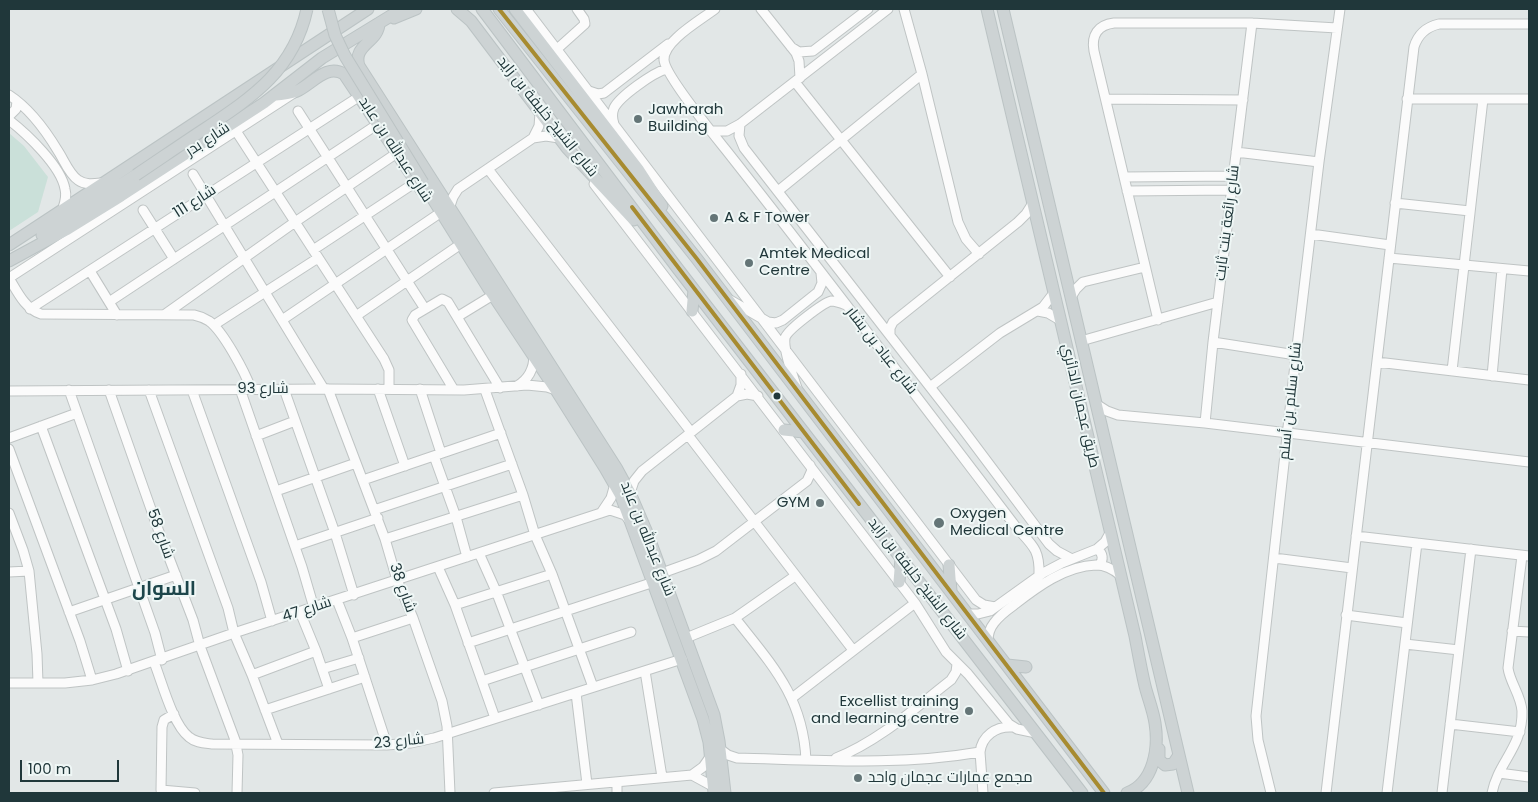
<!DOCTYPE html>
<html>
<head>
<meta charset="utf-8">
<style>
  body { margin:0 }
  #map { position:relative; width:1538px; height:802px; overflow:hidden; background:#e2e7e7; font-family:Poppins,sans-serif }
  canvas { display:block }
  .frame { position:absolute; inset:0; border:10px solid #20373a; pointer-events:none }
  .scale { position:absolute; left:20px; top:760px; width:99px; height:22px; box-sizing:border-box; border:2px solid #20373a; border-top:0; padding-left:6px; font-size:15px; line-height:18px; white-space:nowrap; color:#20373a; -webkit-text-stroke:4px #eff7f6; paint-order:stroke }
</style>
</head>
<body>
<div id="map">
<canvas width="1538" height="802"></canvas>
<div class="frame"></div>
<div class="scale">100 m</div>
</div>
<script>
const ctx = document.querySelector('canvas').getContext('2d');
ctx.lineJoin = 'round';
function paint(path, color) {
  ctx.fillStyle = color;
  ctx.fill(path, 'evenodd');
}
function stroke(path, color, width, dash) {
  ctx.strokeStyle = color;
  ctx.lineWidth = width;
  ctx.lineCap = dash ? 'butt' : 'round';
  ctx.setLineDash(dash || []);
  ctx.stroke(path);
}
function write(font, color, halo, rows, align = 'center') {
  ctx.font = font + ' Poppins,Cairo,sans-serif';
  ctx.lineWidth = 4;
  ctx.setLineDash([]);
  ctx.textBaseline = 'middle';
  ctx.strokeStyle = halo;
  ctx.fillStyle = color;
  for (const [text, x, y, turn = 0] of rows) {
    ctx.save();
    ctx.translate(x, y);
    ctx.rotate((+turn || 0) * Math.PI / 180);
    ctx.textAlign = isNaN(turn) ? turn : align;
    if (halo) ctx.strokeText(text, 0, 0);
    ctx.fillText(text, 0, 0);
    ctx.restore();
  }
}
paint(new Path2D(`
  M9,133L24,146L48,177L38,212L9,231Z`), '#cae0d9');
const minor = new Path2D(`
  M526,9L976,600L984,605L995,607
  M715,9C701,20 663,41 664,60C665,75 714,135 726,150C824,274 920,401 1016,527C1032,545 1040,549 1039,575
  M761,9L796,53L799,61L800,78
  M904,9L922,74L958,222L966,239L979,254
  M791,47L799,52L813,51L868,9
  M556,50L585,24L584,19L577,9
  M795,82L950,277
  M589,91L598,94L604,93L668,44
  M9,95C29,108 46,131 58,151C64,160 69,174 78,180C85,185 93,184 101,183
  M1106,99L1243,100
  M1407,99H1529
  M298,111L425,309
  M9,116L16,109L17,101
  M9,120C27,134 61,166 65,189C67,196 65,202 63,208
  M614,124C612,118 612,113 614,108C620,96 653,73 666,69
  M740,124L739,136L744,148L962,428L1049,544L1057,551L1072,559
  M236,131L384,359L389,370V389
  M711,131H727L740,124L888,9
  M533,138L539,126L540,113
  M1236,152L1319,162
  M488,169L691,432
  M193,174L324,389
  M1124,177L1233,176
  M594,184L915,603L946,652L968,674L1009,724L1017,729L1036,733
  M778,191L922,74
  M1127,191L1232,190
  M1395,203L1470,211
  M450,206L453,197L458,189L533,138L546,136L559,138
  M143,210L174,259
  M1311,234L1390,245
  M313,250L416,182
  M1389,258L1529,271
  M90,271L117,315
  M9,278L294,93
  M9,278C17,291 25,309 41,314L194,315C199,316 204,318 209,321C223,331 245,372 251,389
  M1071,297L1076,289L1083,282L1145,267
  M730,300L768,322L776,323L783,320L818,292L822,283L821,273
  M109,302L378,124
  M30,309L360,96
  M1038,311L1048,313L1060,320
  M164,315L295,222L397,153
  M356,316L458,246
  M457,317L493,295
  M282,320L437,215
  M1158,320L1094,51C1091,35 1098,25 1114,23H1252L1337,28
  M214,325L318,258
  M890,335V328L893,322L1018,222L1026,214L1033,203
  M1081,341L1218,302
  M1213,342L1296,355
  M1377,362L1529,380
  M1452,371L1483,99
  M1492,376L1502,269
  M517,386C529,379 534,369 534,355
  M930,387L1000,333L1043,307L1053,294
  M797,388C793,376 783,350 785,338C787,330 823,303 831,301C836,301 841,303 846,305
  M240,389L302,567L314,608
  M284,389L335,533L354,595
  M328,389L385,539L397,580L413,618L442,701L447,726L450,793
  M378,389L405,466
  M420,389L441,453
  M69,390L155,633L162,660
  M109,390L158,529L193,620L200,646L235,740L238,755L237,793
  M149,390L228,608L234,633L252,675L278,744
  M192,390L261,582L272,621
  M454,390L412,320L415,315L442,299L448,302L500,388
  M485,390L523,495L535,535L552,574L593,687
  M9,391L328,389L464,390L527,385L547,387L556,390
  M737,396L741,385V374
  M1096,404L1107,411L1118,415L1205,423L1529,462
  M1205,423L1213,342L1252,23
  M41,426L116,629L128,671
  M688,435L853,650
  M256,436L295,421
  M9,438L77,413
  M9,449L80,641L92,680
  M434,456L456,517L467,557
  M363,480L501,433
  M276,491L356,463
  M630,493L634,481L642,471L737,396L747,394L758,396
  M374,510L512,464
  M9,513L23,550L29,571L37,654L38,683
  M601,513L611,498L615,484
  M1356,536L1529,556
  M385,539L523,495
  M295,546L378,518
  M1097,549C1103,553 1104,560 1099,565
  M479,553L496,591L539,705
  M1274,558L1352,568
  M438,567L455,605L495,718
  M9,572L29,571
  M662,573L698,560L716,551L807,481L812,470L810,465
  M337,600L352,638L387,745
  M455,605L552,574
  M69,612L176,575
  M300,612L316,651L329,689
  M967,614H978L990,611L1043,573L1062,563L1097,549L1105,542L1110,533
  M1346,615L1407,623
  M735,618C772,665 803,697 806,760
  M1512,631L1529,632
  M352,638L413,618
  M686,638L735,618L795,576
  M988,641C988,634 990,628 994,623C999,616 1007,610 1014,605C1037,587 1065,566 1096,565C1105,565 1113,569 1120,575
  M468,643L654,582
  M1405,644L1459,650
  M154,662C162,682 173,725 189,737C196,743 204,743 212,744L387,745L411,743L434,738L682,659
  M322,669L359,658
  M645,671L662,777
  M252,675L316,651
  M482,681L631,632
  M9,683H65L92,680L116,674L234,633L610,510L625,515L630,521
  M576,693L587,784
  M792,698L915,603
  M265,710L365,677
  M174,714L164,720L162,727L161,790L195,793
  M1450,724L1520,732
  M720,749L728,755L737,758C818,760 900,766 980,752
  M836,758C879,741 915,708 951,680L956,672L957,664
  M1499,773L1529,777
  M692,775L714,787
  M617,782V793
  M494,793L692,775L703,767L710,757
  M983,793L980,752C982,736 996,726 1012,727
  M1271,793L1258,740L1256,716L1296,355L1319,162L1340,9
  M1326,793L1414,47C1418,34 1426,27 1439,24H1529
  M1387,793L1417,543
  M1442,793L1471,549
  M1492,793C1498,762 1523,747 1522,711C1521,695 1510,683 1508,668L1522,556`);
const major = new Path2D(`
  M457,9L471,21L567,148L634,220
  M482,9L678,269L1082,793
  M499,9L697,259L1104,793
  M515,9L638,169L662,206
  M987,9L1135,636C1138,652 1141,669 1145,686C1148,698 1153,710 1155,723C1159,748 1154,783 1127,793
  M1003,9L1188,793
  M394,18L416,9
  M379,23C379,42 352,45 359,66L617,469L630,493L648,535L714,715L719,741L725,793
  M276,95C283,94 292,94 299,90C314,82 327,64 344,74L422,191
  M423,183L489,289L556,390L605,468L621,496L703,719L709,742L714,793
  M42,235L136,175
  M9,245L368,9
  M9,261L66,230L121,196L264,103L322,58L402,9
  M692,311L694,290
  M784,430L804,432
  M949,565L951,591
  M899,582L901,558
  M1007,665L1026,667
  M1159,749V760L1165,765L1173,764L1179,755`);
stroke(minor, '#bfc4c4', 11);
stroke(major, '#bbc3c4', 13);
stroke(minor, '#fbfbfb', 9);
stroke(major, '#cdd3d4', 11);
const majorBridge = new Path2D(`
  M328,9L335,35L345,56L423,183
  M136,175C160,159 183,143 206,128C254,96 294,69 307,9`);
stroke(majorBridge, '#bbc3c4', 13, []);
stroke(majorBridge, '#cdd3d4', 11);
stroke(new Path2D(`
  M499,9L697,259L1104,793
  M632,207L859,504`), '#a78b30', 4);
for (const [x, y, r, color] of [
  [638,119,5,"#647577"],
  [714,218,5,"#647577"],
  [749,263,5,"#647577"],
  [777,396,4.5,"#20373a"],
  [820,503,5,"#647577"],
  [939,523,6,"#647577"],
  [969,711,5,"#647577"],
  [858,778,5,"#647577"]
]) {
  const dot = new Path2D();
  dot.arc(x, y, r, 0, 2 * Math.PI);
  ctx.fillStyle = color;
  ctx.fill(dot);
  stroke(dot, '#eff7f6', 2);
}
write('15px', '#20373a', '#eff7f6', [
  ["Jawharah",648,110],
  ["Building",648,127],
  ["A & F Tower",724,218],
  ["Amtek Medical",759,254],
  ["Centre",759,271],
  ["GYM",810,503,"right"],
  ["Oxygen",950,514],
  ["Medical Centre",950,531],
  ["Excellist training",959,702,"right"],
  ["and learning centre",959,719,"right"],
  ["مجمع عمارات عجمان واحد",868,778]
], 'left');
write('15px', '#20373a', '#eff7f6', [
  ["شارع الشيخ خليفة بن زايد",547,117,51],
  ["شارع بدر",208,140,-33],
  ["شارع عبدالله بن عابد",395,150,57],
  ["شارع 111",195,202,-33],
  ["شارع رائعة بنت ثابت",1228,223,-83],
  ["شارع عباد بن بشار",881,351,52],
  ["شارع 93",263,389],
  ["شارع سلام بن أسلم",1291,401,-84],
  ["طريق عجمان الدائري",1080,406,77],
  ["شارع 58",160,534,70],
  ["شارع عبدالله بن عابد",647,539,68],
  ["شارع الشيخ خليفة بن زايد",917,579,52],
  ["شارع 38",402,588,70],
  ["شارع 47",307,610,-18],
  ["شارع 23",399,742,-6]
]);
write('bold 20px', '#1d464b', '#eff7f6', [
  ["السوان",164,590]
]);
</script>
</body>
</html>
